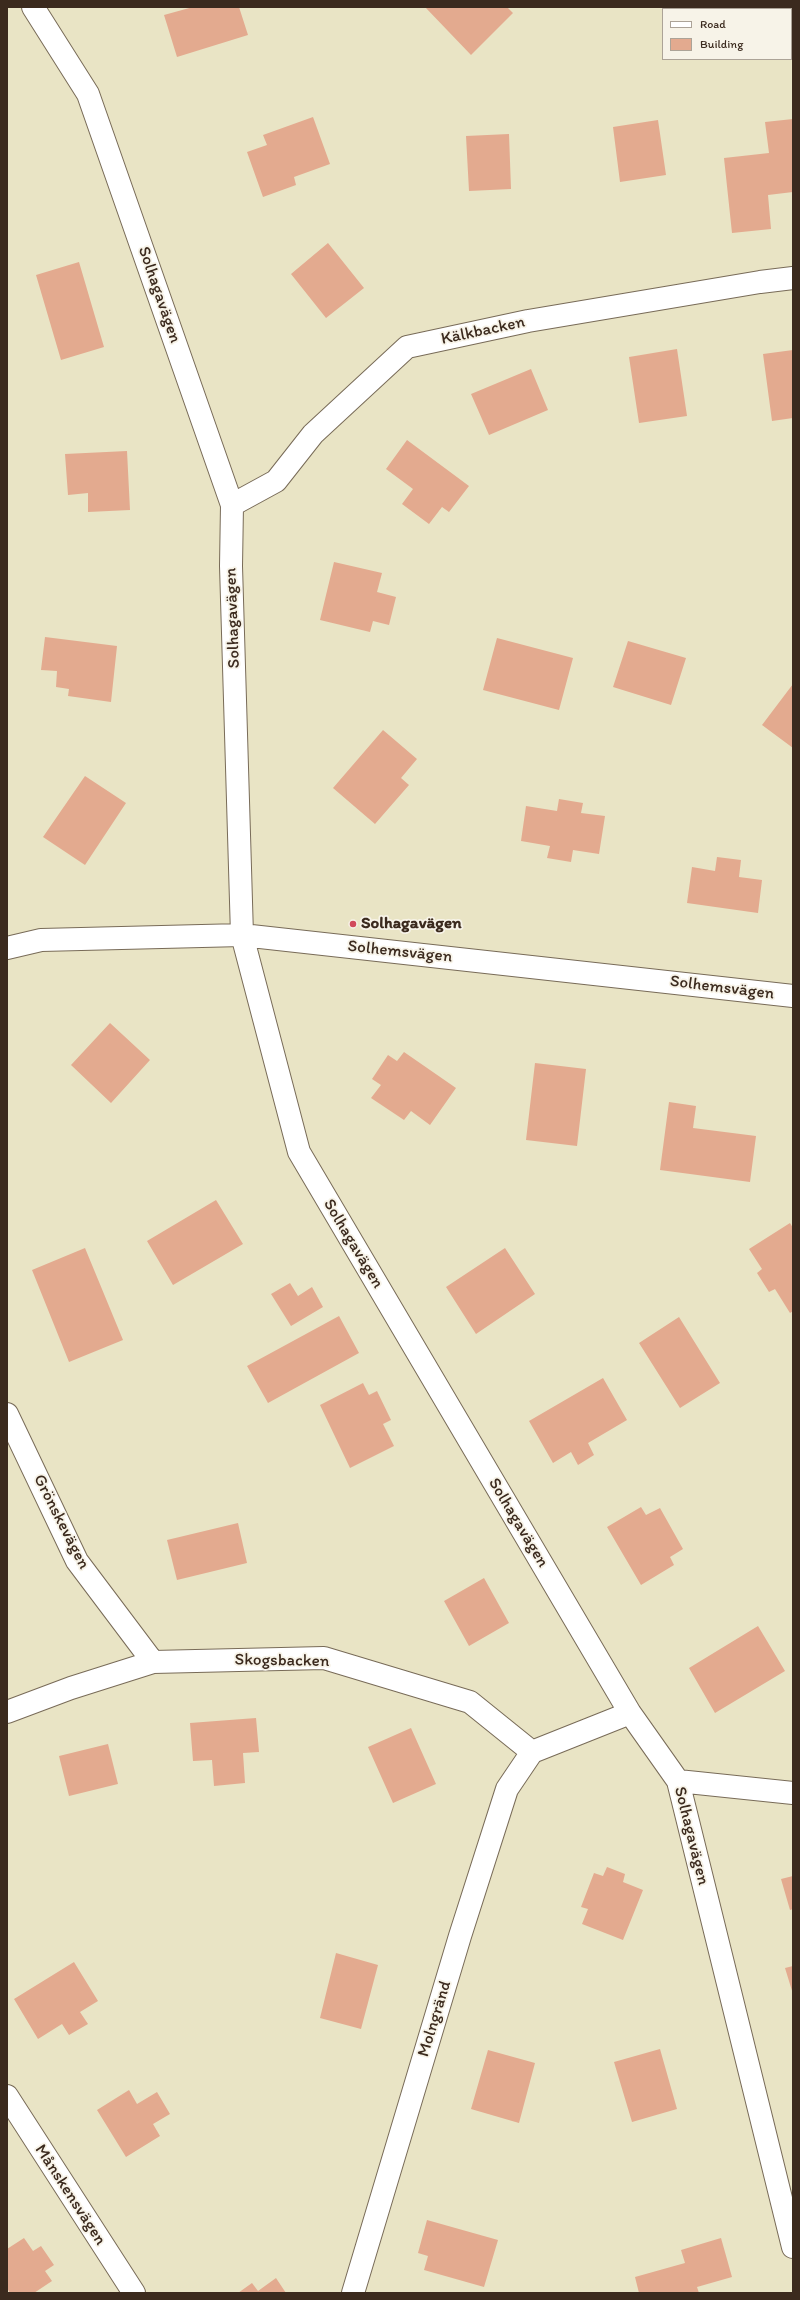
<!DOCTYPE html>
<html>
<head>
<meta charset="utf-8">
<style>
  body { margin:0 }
  #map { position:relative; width:800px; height:2300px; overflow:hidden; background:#e9e4c5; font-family:Itim,sans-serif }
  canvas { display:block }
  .frame { position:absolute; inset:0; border:8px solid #3b2a1e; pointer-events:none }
  .legend { position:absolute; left:662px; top:8px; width:130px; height:52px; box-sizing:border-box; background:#f7f3e8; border:1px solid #aca397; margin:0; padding:5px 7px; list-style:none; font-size:12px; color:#3b2a1e }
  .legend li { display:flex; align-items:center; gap:8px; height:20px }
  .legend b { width:20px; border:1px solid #aca397 }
</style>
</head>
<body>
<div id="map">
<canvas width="800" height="2300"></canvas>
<div class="frame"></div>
<ul class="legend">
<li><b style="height:5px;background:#fff"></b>Road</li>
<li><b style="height:11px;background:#e3aa8f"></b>Building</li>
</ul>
</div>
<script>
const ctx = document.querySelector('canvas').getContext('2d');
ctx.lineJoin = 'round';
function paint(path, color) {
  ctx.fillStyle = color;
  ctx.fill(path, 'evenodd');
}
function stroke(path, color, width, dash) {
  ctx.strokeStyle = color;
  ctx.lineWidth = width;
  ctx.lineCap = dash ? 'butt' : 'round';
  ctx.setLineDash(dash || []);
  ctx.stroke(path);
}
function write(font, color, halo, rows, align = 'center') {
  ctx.font = font + ' Itim,sans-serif';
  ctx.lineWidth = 3.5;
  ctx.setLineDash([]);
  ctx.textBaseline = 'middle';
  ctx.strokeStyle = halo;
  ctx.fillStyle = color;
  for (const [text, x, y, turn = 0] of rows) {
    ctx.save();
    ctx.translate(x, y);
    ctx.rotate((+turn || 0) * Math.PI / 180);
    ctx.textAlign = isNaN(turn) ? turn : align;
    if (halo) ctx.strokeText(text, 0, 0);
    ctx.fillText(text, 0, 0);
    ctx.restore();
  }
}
paint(new Path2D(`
  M193,7H239L248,35L177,57L164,15Z
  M425,7H507L513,13L471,55Z
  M793,28V55L792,56L791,29Z
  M313,117L330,164L294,177L296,185L263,197L247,152L267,145L263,135Z
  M793,119V192L768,195L771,229L732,233L724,158L769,153L765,122Z
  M658,120L666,175L620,182L613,127Z
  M509,134L511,189L469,191L466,136Z
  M328,243L364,288L326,318L291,274Z
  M79,262L104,347L61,360L36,275Z
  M677,349L687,416L639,423L629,357Z
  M793,350V418L772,421L763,354Z
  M531,369L548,410L489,435L471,394Z
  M407,440L469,486L449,512L442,507L429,524L402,504L413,489L386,469Z
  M127,451L130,510L88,512V493L68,495L65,454Z
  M334,562L382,573L377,592L396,597L389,625L373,621L370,632L320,620Z
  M45,637L117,646L111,702L68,696L69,689L56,687L57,671L41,670Z
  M497,638L573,658L559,710L483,690Z
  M628,641L686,658L671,705L613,687Z
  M793,684V748L762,725Z
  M383,730L417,759L401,778L409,785L375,824L333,788Z
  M85,776L126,803L85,865L43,837Z
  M559,799L583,803L581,813L605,816L599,854L573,850L571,862L547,858L550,846L521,841L526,806L557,811Z
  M717,857L741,860L739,877L762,880L758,913L687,903L692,867L715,871Z
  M110,1023L150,1060L111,1103L71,1065Z
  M404,1052L456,1088L430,1125L411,1111L404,1120L371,1098L381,1085L372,1079L388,1055L397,1061Z
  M535,1063L586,1069L577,1146L526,1140Z
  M669,1102L696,1106L693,1128L756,1136L750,1182L660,1170Z
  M216,1200L243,1244L173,1285L147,1241Z
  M790,1223L793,1228V1311L790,1313L775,1289L769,1292L757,1273L762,1269L749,1249Z
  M85,1248L123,1340L69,1362L32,1270Z
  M505,1248L535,1294L476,1334L446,1287Z
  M290,1283L298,1296L312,1287L323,1307L291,1326L271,1294Z
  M339,1316L359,1353L268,1403L247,1366Z
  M679,1317L720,1383L680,1408L639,1343Z
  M603,1378L627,1420L588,1443L594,1455L578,1465L571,1452L553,1463L529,1421Z
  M363,1383L369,1395L377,1391L391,1420L383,1424L394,1446L350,1468L320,1405Z
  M641,1507L646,1515L660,1508L683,1549L670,1557L674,1565L641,1585L607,1527Z
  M238,1523L247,1563L177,1580L167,1540Z
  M484,1578L509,1623L469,1646L444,1601Z
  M758,1626L785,1671L715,1713L689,1668Z
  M256,1718L259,1752L243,1753L245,1783L214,1786L212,1760L193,1761L190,1723Z
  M411,1728L436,1784L393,1803L368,1747Z
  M108,1744L118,1784L69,1796L59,1756Z
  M607,1867L625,1874L623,1882L643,1890L623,1940L582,1924L588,1909L581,1907L594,1873L603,1876Z
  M793,1876V1909L790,1910L781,1879Z
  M336,1953L378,1965L361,2029L320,2018Z
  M74,1962L98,2001L80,2012L88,2024L69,2035L62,2024L38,2039L14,1999Z
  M793,1966V1994L785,1968Z
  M660,2049L677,2109L632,2122L614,2062Z
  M488,2050L535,2063L519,2123L471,2109Z
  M129,2090L137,2104L157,2092L170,2114L153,2124L160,2136L126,2157L97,2110Z
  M427,2220L498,2240L484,2287L424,2270L428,2256L418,2253Z
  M24,2238L33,2251L41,2246L54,2265L45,2271L52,2281L34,2293H10L7,2288V2249Z
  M721,2238L732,2277L697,2287L699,2293H639L635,2277L685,2263L681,2250Z
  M276,2278L286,2293H238L252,2283L258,2291Z`), '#e3aa8f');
const street = new Path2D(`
  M33,7L88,94L232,505L231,566L242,935L299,1152L630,1713L678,1781L793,2247
  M232,505L276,481L313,434L407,347L528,321L760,282L793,278
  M7,948L41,940L242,935L793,996
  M7,1414L77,1561L153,1662
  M7,1712L71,1688L153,1662L324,1658L470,1702L532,1752L630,1713
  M678,1781L793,1793
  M7,2096L134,2293
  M353,2293L460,1936L507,1789L532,1752`);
stroke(street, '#786b58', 24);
stroke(street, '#fff', 22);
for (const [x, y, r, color] of [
  [353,924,4,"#d1495b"]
]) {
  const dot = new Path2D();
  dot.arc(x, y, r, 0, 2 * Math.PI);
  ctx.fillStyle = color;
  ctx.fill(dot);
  stroke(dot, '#f7f3e8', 1.5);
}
write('17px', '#3b2a1e', '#f7f3e8', [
  ["Solhagavägen",159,295,71],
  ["Kälkbacken",483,331,-12],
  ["Solhagavägen",233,618,-92],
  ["Solhemsvägen",400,952,6],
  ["Solhemsvägen",722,988,7],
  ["Solhagavägen",353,1244,59],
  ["Grönskevägen",61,1522,63],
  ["Solhagavägen",518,1523,59],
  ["Skogsbacken",282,1661,1],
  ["Solhagavägen",691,1836,76],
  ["Molngränd",435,2019,-73],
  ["Månskensvägen",70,2195,57]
]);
write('bold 17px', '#3b2a1e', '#f7f3e8', [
  ["Solhagavägen",361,924]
], 'left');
</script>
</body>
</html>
